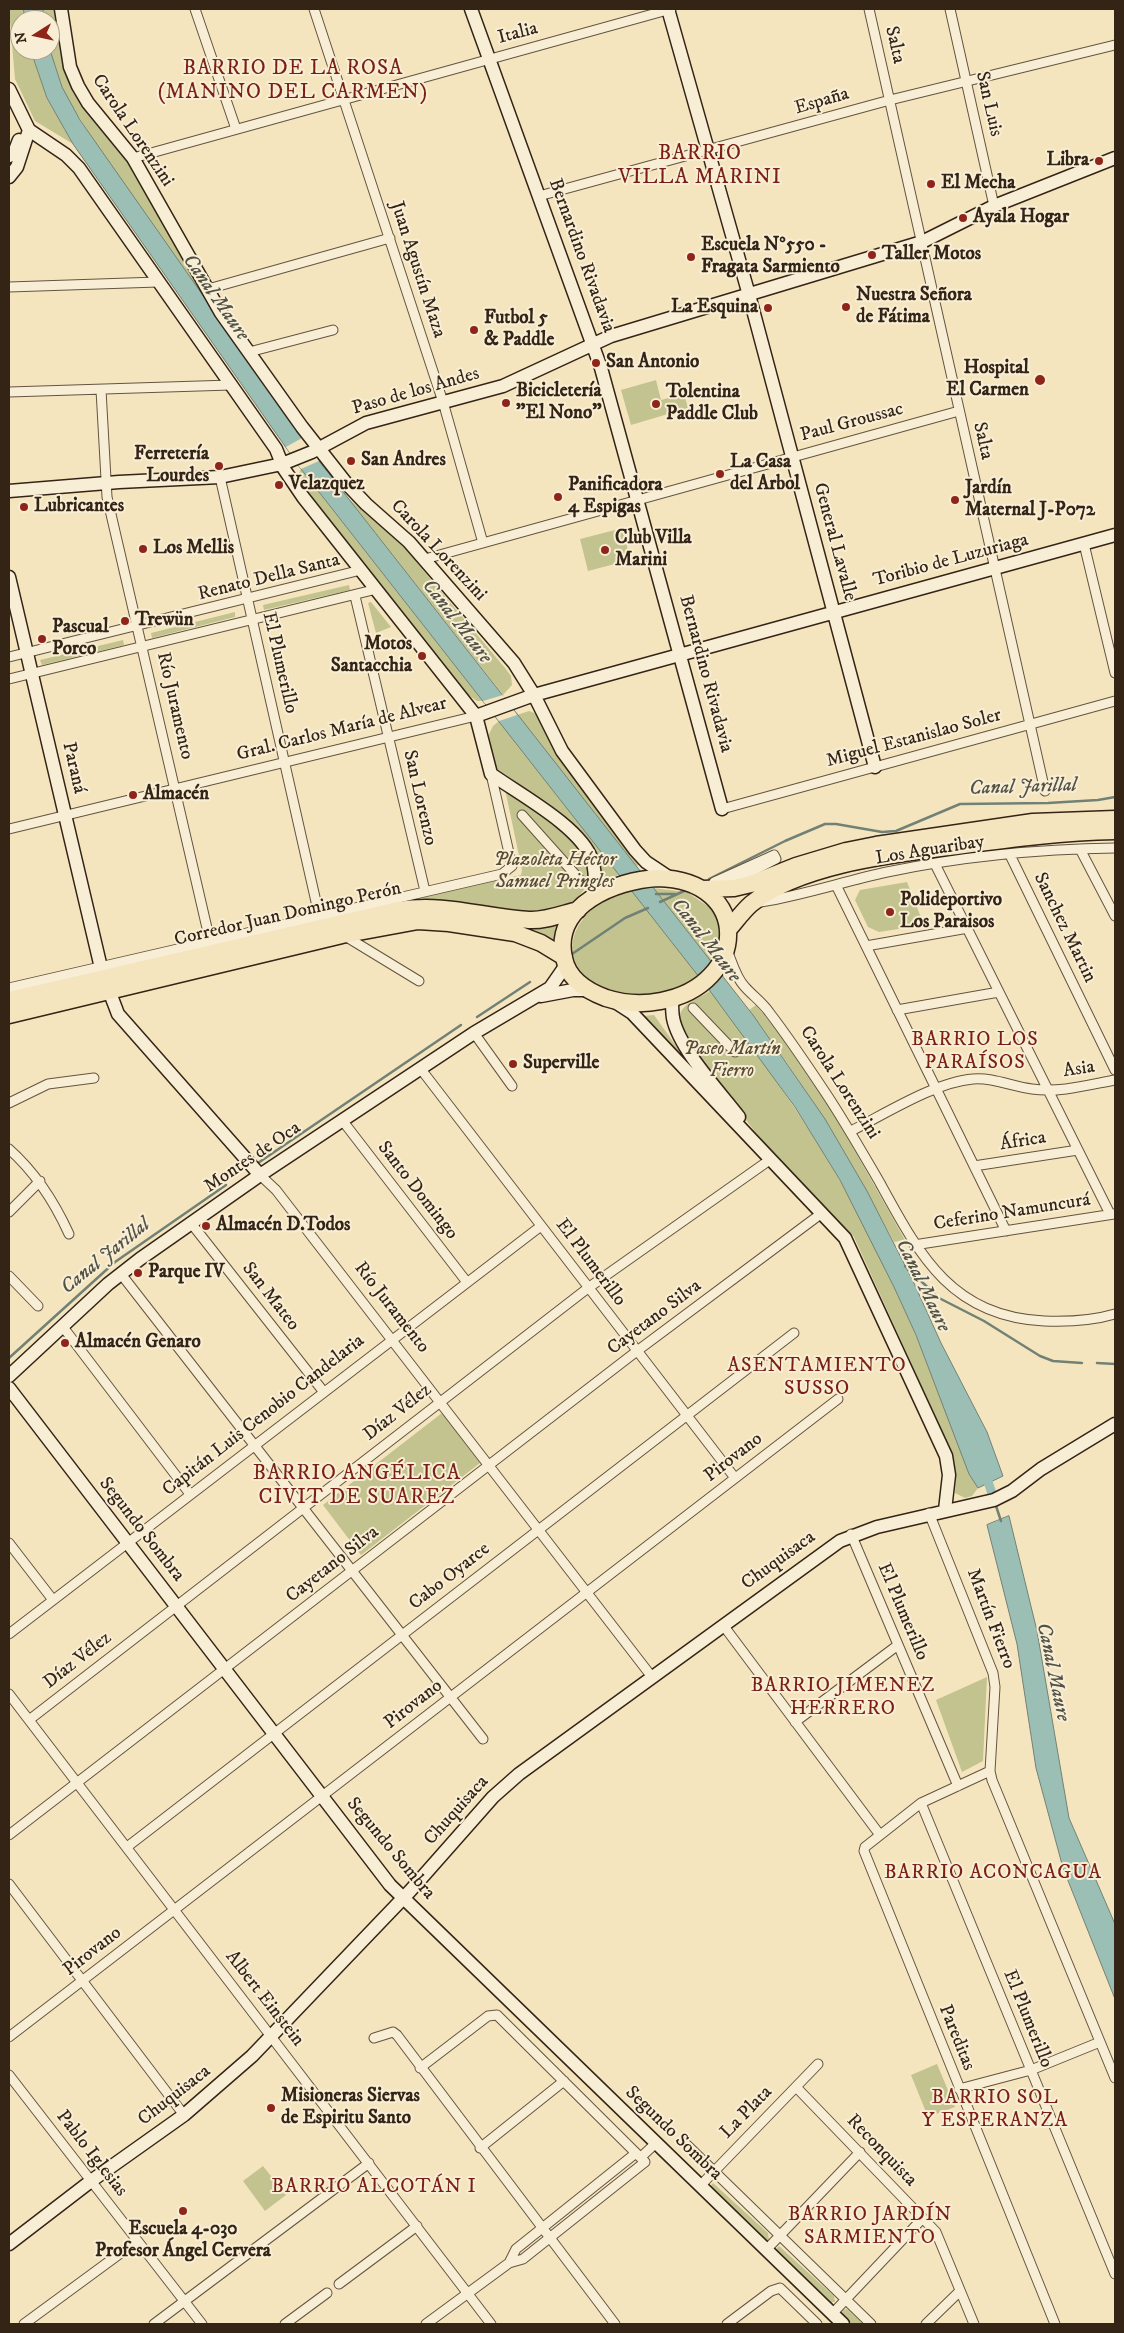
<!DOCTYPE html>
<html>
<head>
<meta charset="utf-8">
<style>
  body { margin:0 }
  #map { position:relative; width:1124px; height:2333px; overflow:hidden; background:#f5e5bf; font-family:"IM FELL DW Pica",serif }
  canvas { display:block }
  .frame { position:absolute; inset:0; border:10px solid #342416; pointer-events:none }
  .north { position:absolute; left:10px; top:10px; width:50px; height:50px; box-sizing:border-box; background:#f8eed5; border:1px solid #aa9d89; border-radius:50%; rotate:260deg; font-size:14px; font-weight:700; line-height:20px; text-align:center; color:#342416 }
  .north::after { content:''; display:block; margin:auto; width:18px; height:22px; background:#8f2418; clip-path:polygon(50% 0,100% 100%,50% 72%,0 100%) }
</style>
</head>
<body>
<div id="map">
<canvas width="1124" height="2333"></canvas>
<div class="frame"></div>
<div class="north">N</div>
</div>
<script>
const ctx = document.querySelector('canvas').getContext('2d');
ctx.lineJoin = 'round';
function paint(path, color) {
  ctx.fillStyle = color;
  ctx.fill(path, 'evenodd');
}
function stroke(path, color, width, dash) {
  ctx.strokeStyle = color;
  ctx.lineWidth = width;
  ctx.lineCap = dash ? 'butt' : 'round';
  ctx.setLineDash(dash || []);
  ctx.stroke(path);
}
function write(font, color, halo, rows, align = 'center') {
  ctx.font = font + ' "IM FELL DW Pica",serif';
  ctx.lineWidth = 4;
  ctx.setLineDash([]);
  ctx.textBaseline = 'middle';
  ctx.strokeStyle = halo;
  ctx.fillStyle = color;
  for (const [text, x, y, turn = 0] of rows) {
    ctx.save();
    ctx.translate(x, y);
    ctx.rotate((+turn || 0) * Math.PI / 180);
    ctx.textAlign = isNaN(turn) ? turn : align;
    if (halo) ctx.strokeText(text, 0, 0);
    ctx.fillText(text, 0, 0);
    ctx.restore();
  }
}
paint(new Path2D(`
  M9,9H24L25,20H20V50H31L47,98L73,144L35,121L15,79Z
  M43,9H56L62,50L203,291L205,299L108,162L69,102L62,87L50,50V20H44Z
  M656,380L661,400L684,394L688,408L631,425L621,390Z
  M301,469L483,701H477L468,695L303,488L298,475Z
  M347,497L402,545L505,668L511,676L512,685L503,695Z
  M623,528L630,560L588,571L580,539Z
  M349,585L350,590L264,610L263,605Z
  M371,602L391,627L376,633L368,603Z
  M235,612V617L152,638L151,633Z
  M123,640L124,645L42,665L40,660Z
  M529,711L537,714L640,863L639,865L636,866L517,715Z
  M499,721L619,875L600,879L597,860L498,773L490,747L489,734L493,726Z
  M505,789C530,808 619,857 579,896C568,907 546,915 530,914C519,914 507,911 496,909C471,906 446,902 421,898L521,875L522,870Z
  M907,882L924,925L879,932L868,927L855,900L860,890Z
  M652,888L687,892L709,907L718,919L721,939L712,963Z
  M632,891L699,977C679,990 653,997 629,996C590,993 554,957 583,919C594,904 613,895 632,891Z
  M499,920L562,921L555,948Z
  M710,991C756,1052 801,1113 839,1179C893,1272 933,1373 969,1474L978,1488L972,1496L965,1498L955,1493L956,1473L952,1453L854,1237L762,1141L692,1049L679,1019C680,1003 699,999 710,991Z
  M756,1005L777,1031L836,1117L905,1240L894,1242C851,1160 805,1085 749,1010Z
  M654,1015L686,1060L683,1062L643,1016Z
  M442,1413L480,1463L361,1555L323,1505Z
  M987,1677L983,1761L962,1772L936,1700Z
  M937,2064L955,2107L928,2117L911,2075Z
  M263,2166L286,2195L265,2211L243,2181Z
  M713,2183L768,2233L769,2240L765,2241L710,2187Z
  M779,2246L834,2296L835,2302H828L777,2252L776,2249Z
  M847,2309L848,2310L863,2324H852L842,2313L843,2310Z`), '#c2c38e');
const water = new Path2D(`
  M24,9H43L44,20H25Z
  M31,50H50L62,87L80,120L319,461L753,1015L825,1119L867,1191L913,1281L941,1343L987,1432L1003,1476L978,1488L969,1474L916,1335L894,1287L840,1180L795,1107L710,991L301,469L73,144L47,98Z
  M1009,1516L1037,1631L1069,1818L1115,1924V1999L1063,1868L1036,1768L1017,1644L987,1525Z`);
paint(water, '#9cbfb5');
stroke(water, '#728175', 1);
paint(new Path2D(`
  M302,438L319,461L301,469L286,447Z
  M503,695L517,715L499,721L483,701Z`), '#f5e5bf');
stroke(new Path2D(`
  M709,879L785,841L825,824H836L882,832L896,831L960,804L1048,803L1098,800L1115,797
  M656,894H675
  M660,902L684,891
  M572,954L625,918L648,908
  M477,1017L530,982
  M258,1163L461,1025
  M905,1266L939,1298L984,1321L1040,1356L1053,1361L1082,1363
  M9,1358L115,1262L226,1185
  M1097,1363L1115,1364
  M995,1503L1001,1521`), '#728175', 2.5);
stroke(new Path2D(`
  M985,1472L994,1500`), '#9cbfb5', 9);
const street = new Path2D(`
  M195,9L236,129
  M314,9L443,402L483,543
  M869,9L1045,791
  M950,9L994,206
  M133,158L671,9
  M539,196L890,100L1115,45
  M9,287L158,282
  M208,289L390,238
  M249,352L333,330
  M101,390L107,497L210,941
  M9,392L231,385
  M220,477L319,915
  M1084,544L1115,673
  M425,559L959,411
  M355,596L425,891
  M9,657L361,570
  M9,679L377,589
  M722,809L1115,701
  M522,815L581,881
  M9,829L476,716
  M1080,849L1115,916
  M1010,855L1115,1070
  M935,864L1110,1214
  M836,885L1006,1231
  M717,889L714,882L774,855L776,859L731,882
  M761,902C804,895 845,881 887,872C959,857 1042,849 1115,848
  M345,936L419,981
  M866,946L968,928
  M727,950C732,962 736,978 745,987C753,996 762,1002 769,1012C789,1038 807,1065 825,1092C845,1122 862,1152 880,1183C920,1256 951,1316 1044,1321C1069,1322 1091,1321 1115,1314
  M9,988L502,874L512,866L491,774
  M693,1008L735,1052
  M897,1010L999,992
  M474,1033L512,1086
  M420,1068L735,1478
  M9,1103L48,1084L94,1078
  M342,1120L466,1281
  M851,1131C885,1114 935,1082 973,1079C993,1077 1013,1087 1032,1089C1059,1093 1088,1085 1115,1080
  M9,1149C36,1173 54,1201 69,1234
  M974,1166L1078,1150
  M260,1175L276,1190L652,1677
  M9,1212L40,1181
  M191,1223L323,1391
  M914,1245L1114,1214
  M121,1274L483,1739
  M9,1276L38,1306
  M63,1327L190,1494
  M929,1513L993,1673L995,1687L990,1771L992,1780L1115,2078
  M851,1534L958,1786
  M9,1543L53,1600
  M723,1625L880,1835
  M9,1634L541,1226
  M9,1694L491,2324
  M29,1720L588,1288L771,1159
  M795,1722L898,1645
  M990,1771L921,1803L865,1847L864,1851L1055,2324
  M921,1803L1115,2274
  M9,1835L637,1351L822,1213
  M127,1847L794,1333
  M9,1884L184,2115
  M9,2037L838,1399
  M374,2038L393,2032L397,2035L615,2324
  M420,2068L488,2016L497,2015L645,2162L523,2259L509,2263L426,2324
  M9,2075L202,2324
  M796,2087L936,2232L974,2324
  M959,2089L1031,2070L1100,2042
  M687,2145L871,2324
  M480,2148L564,2081
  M641,2157L656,2143
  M700,2186L818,2064
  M766,2250L860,2152
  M509,2263L516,2249L636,2153
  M339,2284L417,2226
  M832,2314L923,2218
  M24,2324L137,2241
  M154,2324L369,2163
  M285,2324L327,2293
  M727,2324L771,2291L780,2288L817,2324
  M926,2324L960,2291`);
const secondary = new Path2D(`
  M61,9L70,67L78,86L88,103L133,158L221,313L302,427L346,483L366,504L409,542L514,663L534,695L562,751L635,850L646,862L670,878
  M471,9L601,368L722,809
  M668,9L749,295L875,767
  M9,89L29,130L66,155L79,168L276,449L284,469L303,497L476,716L491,774C519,794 581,827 592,860C596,871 595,884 595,895
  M9,156L14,153L19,140
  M9,177L17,167L29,130
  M9,491L119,482L220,477L282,464L312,452L366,423L503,386L611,336L922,242L994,206L1115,158
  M9,577L102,972L118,1014L260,1175
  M476,716L534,695L1115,535
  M541,996L573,990H588
  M672,999C672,1005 672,1012 673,1018C679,1049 720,1092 739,1117
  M615,1002L632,1013L845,1238L946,1456L949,1475L945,1510
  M9,1376L108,1284L140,1259L260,1175L474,1033L550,988L566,965
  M9,1388L390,1885L843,2324
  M9,2244L91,2181L184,2115L252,2056L410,1891L493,1797L519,1774L840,1541L877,1527L994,1500L1012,1491L1041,1469L1115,1424`);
const highway = new Path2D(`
  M658,878C753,880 749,985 661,1001C642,1005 625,1004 606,998C587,991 568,979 564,958C552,905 616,880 658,878Z
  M702,889L734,888L751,884L796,866L846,851L876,845L1033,822L1115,819
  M728,930C736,921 742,912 751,904C800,864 895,854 957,846C1010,839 1062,832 1115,831
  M9,1000L398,910C447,903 481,917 529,920C545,921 562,914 578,910
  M9,1015L342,935L418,921L449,923L515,933L541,943L564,957`);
stroke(street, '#645440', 11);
stroke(secondary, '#342416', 15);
stroke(highway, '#342416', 19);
stroke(street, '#f8eed5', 9);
stroke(secondary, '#f8eed5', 12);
stroke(highway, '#f5e5bf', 16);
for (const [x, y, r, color] of [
  [1099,161,5,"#8f2418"],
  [931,184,5,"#8f2418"],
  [963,218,5,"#8f2418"],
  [872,255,5,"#8f2418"],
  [691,257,5,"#8f2418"],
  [846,307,5,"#8f2418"],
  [768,308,5,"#8f2418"],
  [474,330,5,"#8f2418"],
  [596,363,5,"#8f2418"],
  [1040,380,6,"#8f2418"],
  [506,403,5,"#8f2418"],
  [656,404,5,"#8f2418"],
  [351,461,5,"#8f2418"],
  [219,466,5,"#8f2418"],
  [720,474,5,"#8f2418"],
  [279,485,5,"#8f2418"],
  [558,497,5,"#8f2418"],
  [955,500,5,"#8f2418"],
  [24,507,5,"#8f2418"],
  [143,549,5,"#8f2418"],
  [605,550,5,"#8f2418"],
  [125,621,5,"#8f2418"],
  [42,639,5,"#8f2418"],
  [422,656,5,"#8f2418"],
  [133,795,5,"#8f2418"],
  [890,912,5,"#8f2418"],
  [513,1064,5,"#8f2418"],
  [206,1226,5,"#8f2418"],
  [138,1273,5,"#8f2418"],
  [65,1343,5,"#8f2418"],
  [271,2108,5,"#8f2418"],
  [183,2211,5,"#8f2418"]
]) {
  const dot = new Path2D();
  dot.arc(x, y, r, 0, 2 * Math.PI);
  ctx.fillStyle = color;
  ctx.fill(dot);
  stroke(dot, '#f8eed5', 2);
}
write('19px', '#342416', '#f8eed5', [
  ["Italia",518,34,-15],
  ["Salta",894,45,77],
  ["España",822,102,-16],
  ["San Luis",988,104,77],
  ["Carola Lorenzini",132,131,56],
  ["Bernardino Rivadavia",581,256,70],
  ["Juan Agustín Maza",417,270,72],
  ["Paso de los Andes",416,392,-16],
  ["Paul Groussac",852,423,-15],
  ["Salta",982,441,77],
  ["General Lavalle",834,542,75],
  ["Carola Lorenzini",438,551,47],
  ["Toribio de Luzuriaga",951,561,-15],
  ["Renato Della Santa",269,578,-14],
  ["El Plumerillo",279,663,77],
  ["Bernardino Rivadavia",705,674,75],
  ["Río Juramento",174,706,77],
  ["Gral. Carlos María de Alvear",342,730,-14],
  ["Miguel Estanislao Soler",914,739,-15],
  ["Paraná",73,768,77],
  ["San Lorenzo",419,798,77],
  ["Los Aguaribay",930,851,-9],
  ["Corredor Juan Domingo Perón",288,915,-13],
  ["Sanchez Martin",1064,928,64],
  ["Asia",1079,1070,-9],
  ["Carola Lorenzini",839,1083,57],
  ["África",1023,1142,-9],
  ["Montes de Oca",253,1158,-34],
  ["Santo Domingo",417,1191,52],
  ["Ceferino Namuncurá",1012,1213,-9],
  ["El Plumerillo",590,1263,53],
  ["San Mateo",270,1297,52],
  ["Río Juramento",391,1308,52],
  ["Cayetano Silva",655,1318,-37],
  ["Díaz Vélez",398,1413,-38],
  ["Capitán Luis Cenobio Candelaria",264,1416,-38],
  ["Pirovano",734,1458,-38],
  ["Segundo Sombra",141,1530,52],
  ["Chuquisaca",779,1561,-36],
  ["Cayetano Silva",333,1565,-38],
  ["Cabo Oyarce",450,1577,-38],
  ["El Plumerillo",902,1612,67],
  ["Martín Fierro",990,1619,69],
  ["Díaz Vélez",78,1661,-38],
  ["Pirovano",414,1705,-38],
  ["Chuquisaca",457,1811,-48],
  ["Segundo Sombra",390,1849,50],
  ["Pirovano",93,1952,-38],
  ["Albert Einstein",264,1999,52],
  ["El Plumerillo",1027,2019,68],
  ["Pareditas",956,2038,68],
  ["Chuquisaca",175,2096,-38],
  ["La Plata",747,2113,-46],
  ["Segundo Sombra",673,2134,44],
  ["Reconquista",881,2151,46],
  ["Pablo Iglesias",91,2154,52]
]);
write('bold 19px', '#342416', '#f8eed5', [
  ["Libra",1089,161,"right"],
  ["El Mecha",941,184],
  ["Ayala Hogar",973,218],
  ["Escuela N°550 -",701,246],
  ["Fragata Sarmiento",701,268],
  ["Taller Motos",882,255],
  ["Nuestra Señora",856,296],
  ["de Fátima",856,318],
  ["La Esquina",758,308,"right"],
  ["Futbol 5",484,319],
  ["& Paddle",484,341],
  ["San Antonio",606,363],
  ["Hospital",1029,369,"right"],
  ["El Carmen",1029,391,"right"],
  ["Bicicletería",516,392],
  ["\"El Nono\"",516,414],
  ["Tolentina",666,393],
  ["Paddle Club",666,415],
  ["Ferretería",209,455,"right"],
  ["Lourdes",209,477,"right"],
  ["San Andres",361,461],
  ["La Casa",730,463],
  ["del Arbol",730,485],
  ["Velazquez",289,485],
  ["Panificadora",568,486],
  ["4 Espigas",568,508],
  ["Jardín",965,489],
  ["Maternal J-P072",965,511],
  ["Lubricantes",34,507],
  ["Club Villa",615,539],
  ["Marini",615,561],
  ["Los Mellis",153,549],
  ["Trewün",135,621],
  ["Pascual",52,628],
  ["Porco",52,650],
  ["Motos",412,645,"right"],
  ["Santacchia",412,667,"right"],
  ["Almacén",143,795],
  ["Polideportivo",900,901],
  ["Los Paraisos",900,923],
  ["Superville",523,1064],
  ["Almacén D.Todos",216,1226],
  ["Parque IV",148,1273],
  ["Almacén Genaro",75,1343],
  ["Misioneras Siervas",281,2097],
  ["de Espiritu Santo",281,2119],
  ["Escuela 4-030",183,2230,"center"],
  ["Profesor Ángel Cervera",183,2252,"center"]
], 'left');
write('italic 19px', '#584c34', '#f8eed5', [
  ["Plazoleta Héctor",555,861],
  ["Samuel Pringles",555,883],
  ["Paseo Martín",732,1050],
  ["Fierro",732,1072]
]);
write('italic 20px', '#535246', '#f8eed5', [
  ["Canal Maure",215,298,55],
  ["Canal Maure",456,622,52],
  ["Canal Jarillal",1023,788,-2],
  ["Canal Maure",705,941,52],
  ["Canal Jarillal",106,1257,-39],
  ["Canal Maure",922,1286,64],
  ["Canal Maure",1052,1672,78]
]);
ctx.letterSpacing = '1px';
write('20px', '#7a1f14', '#f8eed5', [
  ["BARRIO LOS",975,1041],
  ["PARAÍSOS",975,1064],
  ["ASENTAMIENTO",817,1367],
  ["SUSSO",817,1390],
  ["BARRIO JIMENEZ",843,1687],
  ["HERRERO",843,1710],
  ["BARRIO ACONCAGUA",993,1874],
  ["BARRIO SOL",995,2099],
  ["Y ESPERANZA",995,2122],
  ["BARRIO ALCOTÁN I",374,2188],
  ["BARRIO JARDÍN",870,2216],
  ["SARMIENTO",870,2239]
]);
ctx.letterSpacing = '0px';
ctx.letterSpacing = '1px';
write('21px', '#7a1f14', '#f8eed5', [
  ["BARRIO DE LA ROSA",293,70],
  ["(MANINO DEL CARMEN)",293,94],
  ["BARRIO",700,155],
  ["VILLA MARINI",700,179],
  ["BARRIO ANGÉLICA",357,1475],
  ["CIVIT DE SUAREZ",357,1499]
]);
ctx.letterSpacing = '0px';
</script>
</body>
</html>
